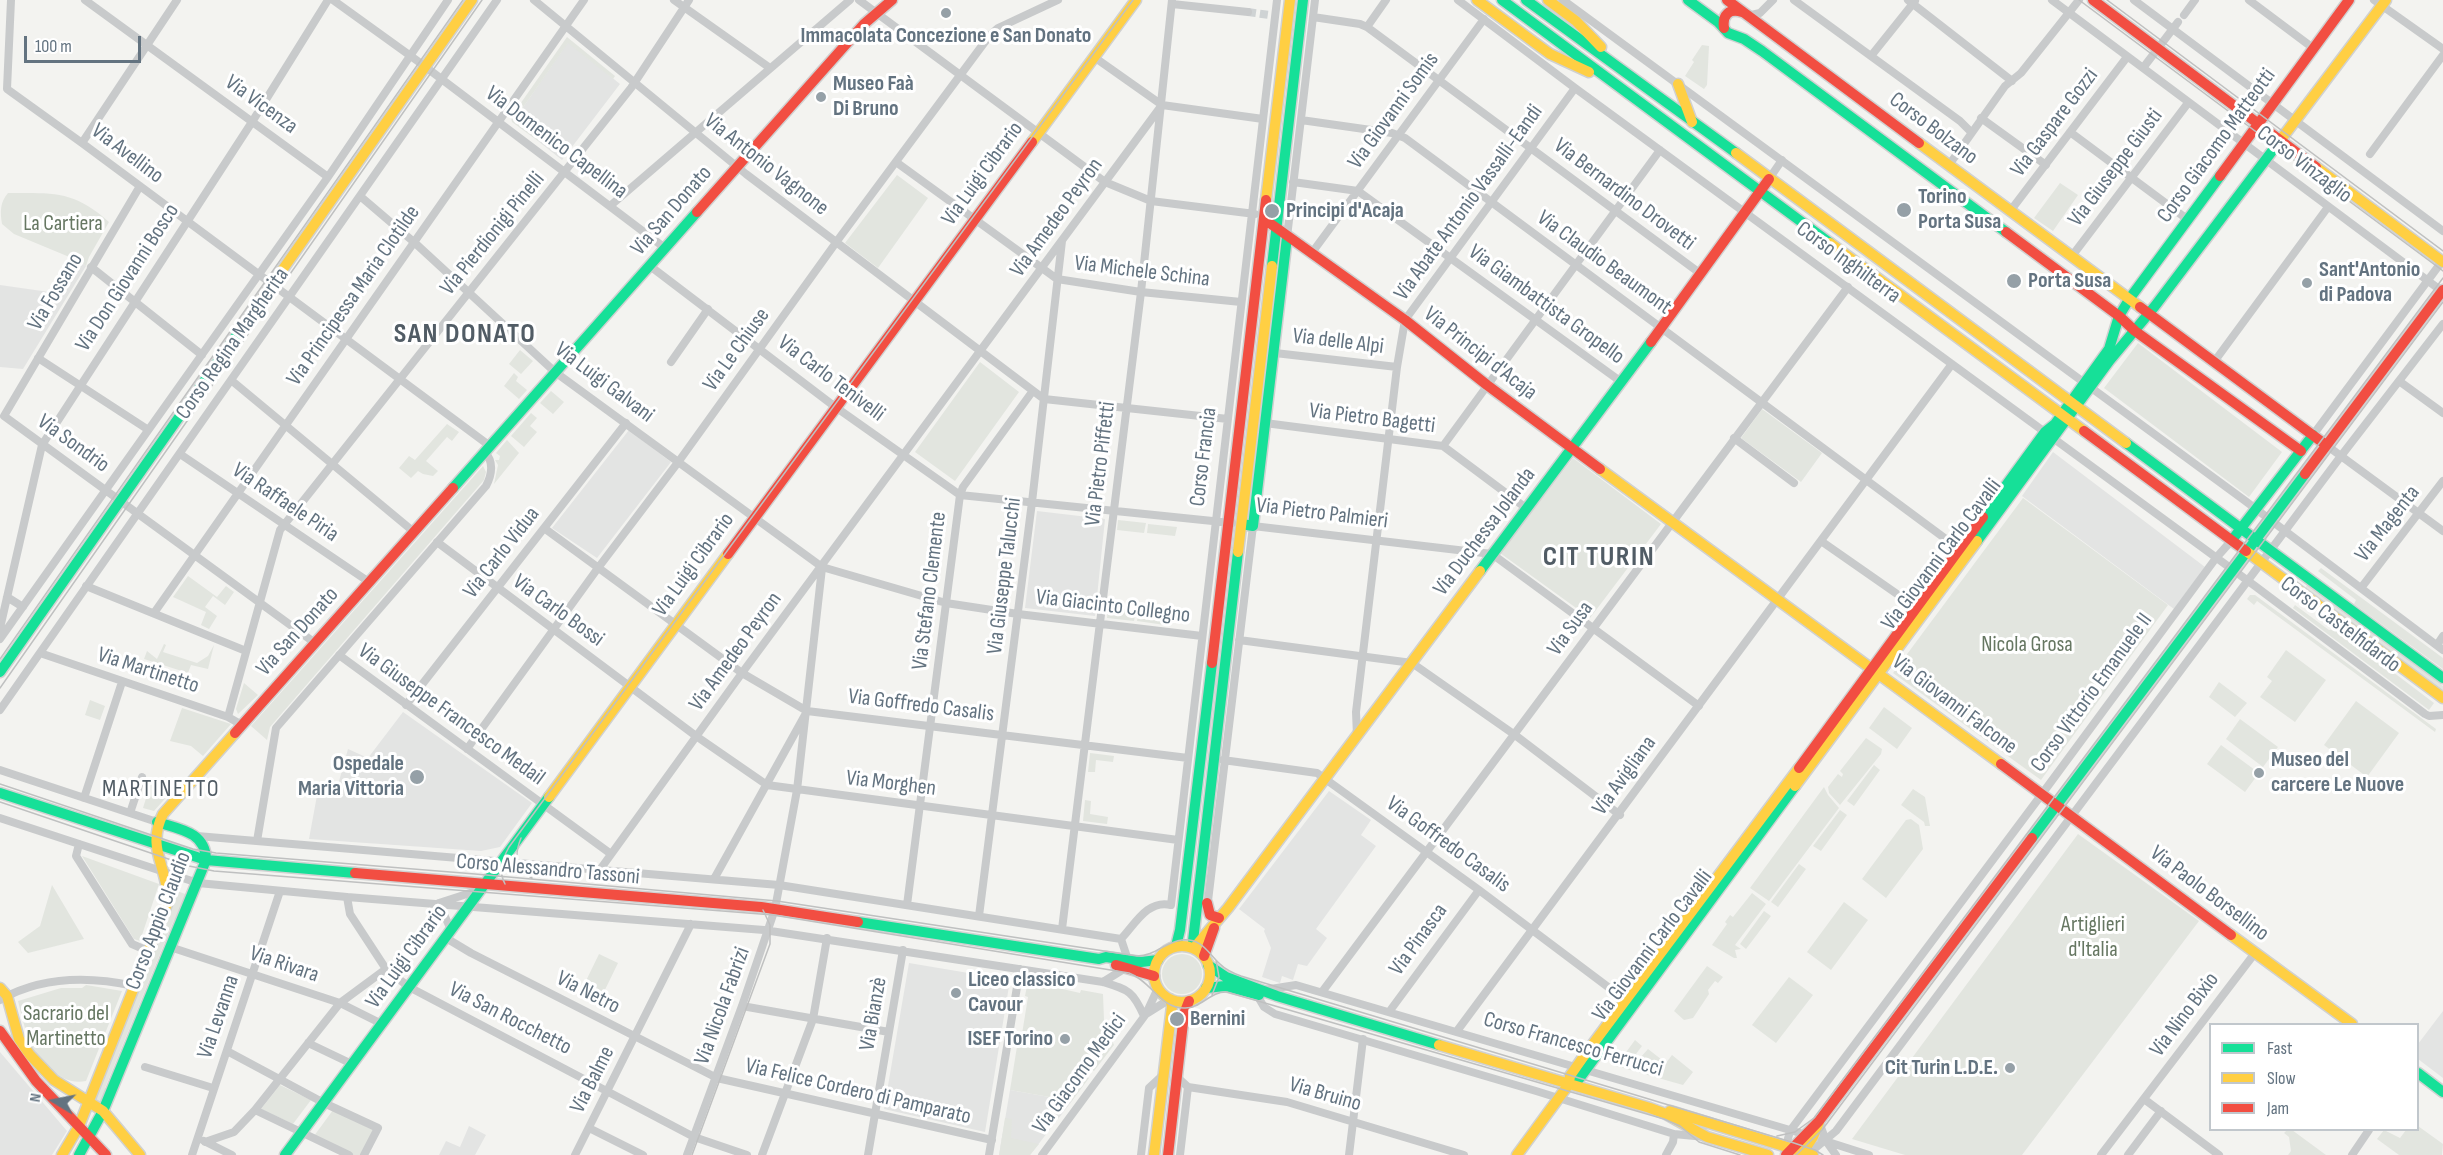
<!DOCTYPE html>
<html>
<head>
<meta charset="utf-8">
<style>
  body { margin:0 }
  #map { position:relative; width:2443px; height:1155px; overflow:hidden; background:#f3f3f0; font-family:"Sofia Sans Condensed",sans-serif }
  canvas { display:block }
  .legend { position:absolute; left:2209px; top:1023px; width:210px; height:108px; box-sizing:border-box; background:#fff; border:2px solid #c1c7cc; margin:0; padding:8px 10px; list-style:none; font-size:18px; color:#637380 }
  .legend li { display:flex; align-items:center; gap:12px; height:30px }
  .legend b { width:30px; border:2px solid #c1c7cc }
  .north { position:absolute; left:24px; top:1071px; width:60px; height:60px; -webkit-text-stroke:4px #fff; paint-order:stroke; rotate:280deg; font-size:16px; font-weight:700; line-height:24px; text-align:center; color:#637380 }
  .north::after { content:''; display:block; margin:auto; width:21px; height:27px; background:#637380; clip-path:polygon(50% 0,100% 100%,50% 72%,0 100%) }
  .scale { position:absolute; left:24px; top:36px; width:117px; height:27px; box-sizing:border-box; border:3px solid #637380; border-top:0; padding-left:8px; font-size:18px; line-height:21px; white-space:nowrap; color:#637380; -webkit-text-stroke:4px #fff; paint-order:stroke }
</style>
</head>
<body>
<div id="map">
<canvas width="2443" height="1155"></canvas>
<ul class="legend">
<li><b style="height:8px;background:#16e098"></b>Fast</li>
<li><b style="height:8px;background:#ffcf43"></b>Slow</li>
<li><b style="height:8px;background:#f24e42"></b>Jam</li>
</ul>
<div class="north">N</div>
<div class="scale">100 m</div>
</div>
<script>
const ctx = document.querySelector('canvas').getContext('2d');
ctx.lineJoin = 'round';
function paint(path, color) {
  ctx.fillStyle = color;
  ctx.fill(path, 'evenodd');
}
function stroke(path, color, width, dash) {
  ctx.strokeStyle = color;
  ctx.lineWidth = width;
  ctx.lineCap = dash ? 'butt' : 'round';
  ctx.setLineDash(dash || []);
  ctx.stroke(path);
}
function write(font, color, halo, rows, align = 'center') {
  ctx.font = font + ' "Sofia Sans Condensed",sans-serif';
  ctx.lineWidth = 6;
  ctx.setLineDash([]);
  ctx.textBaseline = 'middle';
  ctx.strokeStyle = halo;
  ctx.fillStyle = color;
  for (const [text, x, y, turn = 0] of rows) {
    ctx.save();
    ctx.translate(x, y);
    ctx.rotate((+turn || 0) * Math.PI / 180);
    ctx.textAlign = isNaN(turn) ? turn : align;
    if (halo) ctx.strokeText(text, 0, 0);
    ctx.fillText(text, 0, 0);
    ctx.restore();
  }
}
paint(new Path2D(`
  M568,42L620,84L562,160L538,141L540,137L515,119Z
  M79,261L86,266L23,369L0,367V285L56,293Z
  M629,430L671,462L597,558L552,528Z
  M2053,452L2205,567L2174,609L2022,496Z
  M1037,511L1105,519L1095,616L1025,608Z
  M403,712L532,803L500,847L481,851L309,839L318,790L327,786L336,792L348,749L368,758Z
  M1329,791L1371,820L1361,835L1376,846L1316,929L1327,938L1307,966L1298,964L1293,980L1282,976L1280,983L1262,977L1271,948L1264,931L1265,929L1239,909Z
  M909,963L1010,980L985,1132L884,1109Z
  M2443,1011V1078L2418,1059V1044Z
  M0,1052L67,1131L52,1155H0Z
  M1010,1090L1072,1101L1030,1155H999Z
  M469,1126L486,1135L475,1155H439L446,1141L460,1147Z`), '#e3e4e3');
paint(new Path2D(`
  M567,37L615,76L613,79L568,43L515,119L541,137L538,141L512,122L511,117Z
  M1702,45L1709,46L1707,85L1704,89L1685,76L1694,62L1692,60Z
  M897,175L928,198L878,268L845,243Z
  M2060,183L2078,195L2053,231L2034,218Z
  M8,193C52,193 74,190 109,222L89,257L86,266L79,261L14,234L2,224C0,212 0,202 8,193Z
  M2138,343L2282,452L2249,497L2104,388Z
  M520,350L533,361L521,374L509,364Z
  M980,362L1019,392L955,481L915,452Z
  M514,373L518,377L516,381L527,390L519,399L504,386Z
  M551,391L564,402L553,414L540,403Z
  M1762,409L1822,453L1801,482L1741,438Z
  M531,413L537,418L530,426L537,432L524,447L511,436Z
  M447,424L459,432L452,441L447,437L426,461L438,471L433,476L423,474L418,471L411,478L399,468L409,456L415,460Z
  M507,440L519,453L494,484L498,465L495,460H499L500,456L496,453Z
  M1573,458L1661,524L1590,618L1500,553Z
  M483,466L486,472L484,480L270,727L267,740L251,726Z
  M2023,498L2168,605L2041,780L1893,673Z
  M1118,520L1146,523L1144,533L1117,530Z
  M1148,524L1177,527L1175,536L1147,533Z
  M2321,568L2443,658V669L2354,604L2356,600L2318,571Z
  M188,576L217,597L226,586L234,592L225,605L213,596L205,607L217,616L209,629L201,625L206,612L173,597Z
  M2307,585L2443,686V693L2304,590Z
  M2250,595H2255L2436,729L2435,732L2257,601L2254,605L2247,599Z
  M2295,605L2329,630L2336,629L2434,703L2429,710L2293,608Z
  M1108,607L1136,610L1134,621L1107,618Z
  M1139,610L1167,613L1165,625L1137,621Z
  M164,644L166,645L163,652L197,663L208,656L214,645L208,669L191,665L188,673L144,659L147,651L157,659Z
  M2286,650L2326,680L2295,722L2260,697L2272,681L2267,677Z
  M2219,682L2247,703L2235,717L2209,697Z
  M244,683L258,695L238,714L236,709Z
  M90,700L105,706L100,720L85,715Z
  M2356,701L2399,733L2367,777L2324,745Z
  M1884,707L1912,728L1897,749L1869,728Z
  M182,708L231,724L203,756L191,746L170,741Z
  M2240,719L2278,747L2263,767L2226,739Z
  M1866,738L1882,749L1881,754L1840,805L1829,793L1828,787L1838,774L1842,777L1843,774L1840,771Z
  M2221,745L2259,773L2245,792L2207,764Z
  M1090,753L1114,756L1113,762L1096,760L1095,772H1088Z
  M1874,765L1880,770L1854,806L1847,801Z
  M152,779L170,793L154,811L143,808Z
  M1824,787L1828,795L1839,808L1769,901L1750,888Z
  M1913,789L1925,797L1930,826H1925L1924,822L1901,805Z
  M1085,800L1091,801L1090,814L1108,817L1107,824L1083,821Z
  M1840,810L1847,815L1821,851L1813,846Z
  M1911,819L1919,825L1923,849L1886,898L1862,879L1906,820Z
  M2078,834L2199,921L2022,1155H1905L1852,1139Z
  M82,856L159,884L140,941L134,939Z
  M1799,864L1806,869L1778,907L1771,902Z
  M52,885L84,939L28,953L18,942L40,926Z
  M177,891L188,895L178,918L174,920L105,1088L107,1092L102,1102L94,1101V1095Z
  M1752,893L1766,904L1735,945L1741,949L1735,950L1737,958H1734L1712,945L1727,924L1725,922L1730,915L1733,917Z
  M1844,902L1868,920L1831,970L1807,952Z
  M1764,911L1771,916L1746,949L1740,944Z
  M599,954L618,963L601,998L582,989Z
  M1162 974a20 20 0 1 1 40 0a20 20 0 1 1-40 0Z
  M1707,966L1723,977L1718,983L1715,981L1708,990L1709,994L1693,1018L1684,1020L1674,1011Z
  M1789,977L1813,995L1776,1043L1752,1025Z
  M1028,981L1080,993L1081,990L1103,994L1104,1020L1114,1045L1094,1071L1091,1069L1086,1076L1089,1078L1072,1101L1010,1090L1019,1034H1022L1028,997L1025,996Z
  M86,985L122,991L86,1081C61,1087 37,1059 28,1038C24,1026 21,1013 18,1001L61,988H82Z
  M1635,1040L1642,1046L1636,1054L1640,1058L1648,1049L1666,1063L1672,1055L1693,1072L1683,1085L1616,1066Z
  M280,1085L311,1100L293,1124L261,1109Z
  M333,1110L374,1129L361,1155H353L314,1136Z
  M1005,1118L1012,1119L1011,1138L1039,1144L1030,1155H999Z
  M2418,1126L2443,1144L2442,1155H2399L2377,1139L2384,1130L2400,1138L2406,1130H2418Z
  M2287,1130H2292L2326,1155H2288L2291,1151L2289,1137L2284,1133Z`), '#e2e5df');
stroke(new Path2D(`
  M1248,12L1269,15`), '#cfd3d4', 8, [8, 4]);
const fast = new Path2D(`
  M1502,0L1830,243
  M1526,0L1736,153
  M1688,0L1718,22L1728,33L1744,39L1762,51L2006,232
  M1272,266L1303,0
  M2126,443L2255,539
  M453,488L697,212
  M1983,517L2045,432L2055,424L2109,349L2119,316L2130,298L2220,176
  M1242,524L1253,526L1287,237
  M2255,539L2443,678
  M2232,540L2313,435
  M1977,541L2110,360L2155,306L2279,142
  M1480,571L1651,342
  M0,672L243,326
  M0,793L206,860L355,873
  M2032,838L2305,474
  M858,922L1099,959L1106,957L1141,962L1158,960
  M1176,946L1180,930L1212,663
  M1194,948L1193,941L1238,552
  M1208,965L1226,977L1277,996L1439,1045
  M1206,988L1225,986L1259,995
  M2418,1073L2443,1092
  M1569,1084L1579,1079L1795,786
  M79,1155L103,1111L206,860C206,832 179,829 157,822
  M285,1155L549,797`);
const slow = new Path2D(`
  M1477,0L1550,54L1589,72
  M1548,0L1576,21L1601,47
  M1678,84L1692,122
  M1032,142L1136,0
  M2279,142L2386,0
  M1919,143L2140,307
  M1736,153L2126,443
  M2316,167L2443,262
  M1266,200L1290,0
  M1830,243L2084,431
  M243,326L472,0
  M1600,469L2001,764
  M2246,551L2443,698
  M1238,552L1272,266
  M1795,786L1977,541
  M549,797L728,554
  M2231,935L2352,1024
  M1154 974a28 28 0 1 1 56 0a28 28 0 1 1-56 0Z
  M1194,948L1228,908L1480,571
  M0,988L7,996L19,1039L30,1055L54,1080L103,1111L140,1155
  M1439,1045L1650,1108L1666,1114L1707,1137L1768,1155
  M1670,1111L1813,1155
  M62,1155L79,1126L167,904C170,868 145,850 163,814L235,733
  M1154,1155L1172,1006L1170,999
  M1517,1155L1569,1084L1570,1076L1584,1056L1799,768
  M1801,1155L1813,1137L1819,1122`);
const jam = new Path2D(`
  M1727,0L1919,143
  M2093,0L2316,167
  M1724,28C1722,15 1729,8 1742,12
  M2220,176L2349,0
  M697,212L864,24L892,0
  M1264,219L1405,320L1487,385L1600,469
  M2006,232L2119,316L2135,331L2301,451
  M2140,307L2326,445
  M1651,342L1769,179
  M2084,431L2246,551
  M2305,474L2443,290
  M728,554L1032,142
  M1212,663L1266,200
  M235,733L453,488
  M2001,764L2231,935
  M1799,768L1983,517
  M355,873L761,907L858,922
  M1207,903L1210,915L1219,918
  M1204,956L1214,928
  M1116,965L1154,976
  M0,1031L36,1081L106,1155
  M1168,1155L1184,1014L1189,1001
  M1786,1155L1819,1121L2032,838`);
stroke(fast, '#d0d1d1', 13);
stroke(slow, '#d0d1d1', 13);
stroke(jam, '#d0d1d1', 13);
stroke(new Path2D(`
  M11,0L7,89L82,143L490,446
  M85,0L328,177
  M333,0L419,62L665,248
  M534,0L746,174L1044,399L1228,419
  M674,0L770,68
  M859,0L1105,182L1151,201L1255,214
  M1458,0L1575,88L2255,586L2425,714L2429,716L2443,715
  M1563,0L2244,500L2443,650
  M1794,0L1960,121L1971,132
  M1908,0L2012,81
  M2052,0L2443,292
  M2134,0L2443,231
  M2249,0L2313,48
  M2374,0L2443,49
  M1172,4L1248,12
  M2184,15L2195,0
  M1747,16L1760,13L1773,0
  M1313,17L1360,24L1367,27L1701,274
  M1367,27L1386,0
  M1871,56L1915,1
  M1094,57L1162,105L1263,119
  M2143,68L2178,22
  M1981,118L2046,165
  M1301,120L1392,133L1405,138L1962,551
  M2070,132L2187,219
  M82,143L177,0
  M2370,154L2443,55
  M896,162L1057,279L1141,292L1241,302
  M1949,165L2005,86L2021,73L2079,0
  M1769,179L1782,160
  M1293,182L1358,191L1620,381
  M140,186L4,416L315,643
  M360,196L415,243L555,372L822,567L946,603L1018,614L1202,636
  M610,206L850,0
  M2011,210L2127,57
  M1287,237L1315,0
  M1311,254L1484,19
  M2072,256L2188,103
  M650,266L834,406L960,495L1232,523
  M91,267L202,355
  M1275,353L1397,367
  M38,358L147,429
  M671,362L708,309
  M2214,362L2328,207
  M231,380L414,532
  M2399,381L2443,413
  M1265,423L1443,446L1526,508
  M2313,435L2443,260
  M1734,438L1794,483
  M2326,445L2443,531
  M1443,446L1660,150
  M180,454L369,582
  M544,528L742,673L807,711L1188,758
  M1821,541L1920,610
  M437,542L696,736L767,785L1178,840
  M86,586L246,651
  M2361,588L2443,481
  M7,597L23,607
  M154,613L584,0
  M0,628L42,445L252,122L328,0
  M0,639L328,177L448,0
  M1239,640L1412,663L1515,735L1620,815
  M2437,645L2443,636
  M40,653L228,717L242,725
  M339,655L611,854
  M406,705L626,423
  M0,710L497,0
  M228,717L280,530L631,88L689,0
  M1357,736L1356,712L1397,367L1405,320L1575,88
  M467,749L598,568L679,461L840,237L990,35L998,28L1058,0
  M1223,760L1317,773L1479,890L1628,1002
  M0,770L157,822
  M84,798L122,682
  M130,813L142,777
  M0,818L198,883L347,897L764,930L1103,982C1129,990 1133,991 1144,1016
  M197,836L779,885L1121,939
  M257,841L276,728L486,486C492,475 494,461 485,453
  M79,844L76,856L132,944L148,951
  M599,871L742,673L1162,105
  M714,879L805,715
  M347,897L350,914L386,969L409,987L694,1137L747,1155
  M907,905L960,495L963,487L1032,392
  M1171,905L1277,0
  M1205,905L1208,901L1253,526L1492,554L1699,706
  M979,916L1032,502L1062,241
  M1062,929L1141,292L1172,0
  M451,930L439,903L473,892L480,887
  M446,938L471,953L717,1078L992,1140
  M1121,939C1134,926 1147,899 1171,905
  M1121,939L1128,960
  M170,947L340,1003L382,1024
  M1103,982L1127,967
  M1264,990L1296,985L1807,1135
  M1322,992L1848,287
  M1257,995L1264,1007L1275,1014L1536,1091L1674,1134L1705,1137
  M0,1000C42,976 88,976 134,986
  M742,1006L889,1032
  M1389,1012L1479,890
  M1146,1014L1170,999
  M1457,1031L1952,364
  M308,1043L352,1064
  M227,1051L324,1103L378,1128L364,1155
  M145,1067L213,1088
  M1177,1077L1188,1087L1287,1102L1464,1155
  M2144,1099L2219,1155
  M1819,1122L1826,1141L1836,1155
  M589,1128L643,1155
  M1822,1140L1869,1155
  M204,1141L232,1155
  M205,1142L234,1132L255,1110
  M1785,1150L1790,1131L2042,794L2216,558L2232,540
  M192,1155L280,891
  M349,1155L255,1110L340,1003L386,969
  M575,1155L691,924
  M687,1155L742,1006L775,909L797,790L822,568
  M762,1155L813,1019L827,938
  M868,1155L903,950
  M989,1155L1020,969
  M1042,1155L1146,1014L1158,988
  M1141,1155L1149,1088L1163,1075
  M1180,1155L1188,1087
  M1349,1155L1363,1039
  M1666,1155L1673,1142L1674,1134
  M1807,1155L1836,1131L2341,456L2443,324
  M2101,1155L2255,953
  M2128,1155L2161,1111
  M2352,1155L2369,1130`), '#c8cacb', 8);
stroke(fast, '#16e098', 10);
stroke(slow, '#ffcf43', 10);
stroke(jam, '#f24e42', 10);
stroke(new Path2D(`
  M2079,0L2443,271
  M2107,0L2443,251
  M0,659L463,0
  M0,688L482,0
  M0,784L193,849L216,853L475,874L777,901L1137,956C1155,956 1165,942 1182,940C1202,938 1208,953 1220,964C1226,970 1233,973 1241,976L1788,1141L1815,1150L1823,1155
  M0,802L189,866L214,871L773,915L1129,973C1151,981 1160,1008 1184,1008C1201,1009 1210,991 1227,992L1664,1119L1680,1126L1699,1142L1740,1155
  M521,838C514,855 515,869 532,878
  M505,884C498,871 502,860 509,847L1133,0
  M1212,995L1219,977L1216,960
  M1777,1136L1795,1132L1814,1118L2443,278
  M692,1155L770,944V925L763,910
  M1796,1155L1822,1130L2443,302`), '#bfc0c0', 1.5);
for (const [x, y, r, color] of [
  [946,13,6,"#95a0a7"],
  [821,97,6,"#95a0a7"],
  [1904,210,8,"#95a0a7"],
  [1272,211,8,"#95a0a7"],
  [2014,281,8,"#95a0a7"],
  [2307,283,6,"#95a0a7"],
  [2259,773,6,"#95a0a7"],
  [417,777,8,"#95a0a7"],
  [956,993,6,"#95a0a7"],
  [1177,1019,8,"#95a0a7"],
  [1065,1039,6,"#95a0a7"],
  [2010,1068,6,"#95a0a7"]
]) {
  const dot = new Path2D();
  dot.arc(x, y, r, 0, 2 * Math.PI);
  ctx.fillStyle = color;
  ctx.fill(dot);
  stroke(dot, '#fff', 2);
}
write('bold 22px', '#637380', '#fff', [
  ["Immacolata Concezione e San Donato",946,36,"center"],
  ["Museo Faà",833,84],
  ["Di Bruno",833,109],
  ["Torino",1918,197],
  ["Porta Susa",1918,222],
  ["Principi d'Acaja",1286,211],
  ["Sant'Antonio",2319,270],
  ["di Padova",2319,295],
  ["Porta Susa",2028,281],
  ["Museo del",2271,760],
  ["carcere Le Nuove",2271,785],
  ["Ospedale",404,764,"right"],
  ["Maria Vittoria",404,789,"right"],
  ["Liceo classico",968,980],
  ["Cavour",968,1005],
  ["Bernini",1190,1019],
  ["ISEF Torino",1053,1039,"right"],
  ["Cit Turin L.D.E.",1998,1068,"right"]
], 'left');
write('22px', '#637380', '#fff', [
  ["Via Vicenza",261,105,36],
  ["Via Giovanni Somis",1394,111,-54],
  ["Via Gaspare Gozzi",2055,123,-53],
  ["Corso Bolzano",1933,129,37],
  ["Via Domenico Capellina",556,143,37],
  ["Corso Giacomo Matteotti",2217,146,-54],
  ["Via Avellino",127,154,37],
  ["Via Antonio Vagnone",766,165,38],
  ["Corso Vinzaglio",2304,165,37],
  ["Via Giuseppe Giusti",2116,168,-53],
  ["Via Luigi Cibrario",983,174,-54],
  ["Via Bernardino Drovetti",1624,195,37],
  ["Via Abate Antonio Vassalli-Eandi",1469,203,-54],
  ["Via San Donato",672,211,-49],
  ["Via Amedeo Peyron",1057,218,-54],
  ["Via Pierdionigi Pinelli",493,234,-51],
  ["Via Claudio Beaumont",1604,263,36],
  ["Corso Inghilterra",1848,263,36],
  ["Via Michele Schina",1142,272,7],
  ["Via Don Giovanni Bosco",128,278,-57],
  ["Via Fossano",56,292,-59],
  ["Via Principessa Maria Clotilde",354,296,-55],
  ["Via Giambattista Gropello",1546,305,36],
  ["Via delle Alpi",1338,342,7],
  ["Corso Regina Margherita",233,344,-55],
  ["Via Le Chiuse",737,350,-54],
  ["Via Principi d'Acaja",1480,354,38],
  ["Via Carlo Tenivelli",831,379,37],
  ["Via Luigi Galvani",604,383,37],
  ["Via Pietro Bagetti",1372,419,7],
  ["Via Sondrio",73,444,36],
  ["Corso Francia",1204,457,-83],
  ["Via Pietro Piffetti",1101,464,-83],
  ["Via Raffaele Piria",285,503,34],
  ["Via Pietro Palmieri",1322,514,7],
  ["Via Magenta",2388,524,-52],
  ["Via Duchessa Jolanda",1485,532,-53],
  ["Via Carlo Vidua",502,553,-52],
  ["Via Giovanni Carlo Cavalli",1942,555,-53],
  ["Via Luigi Cibrario",694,565,-54],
  ["Via Giuseppe Talucchi",1005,576,-83],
  ["Via Stefano Clemente",930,591,-83],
  ["Via Giacinto Collegno",1113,607,7],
  ["Via Carlo Bossi",558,611,36],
  ["Corso Castelfidardo",2340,625,37],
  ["Via Susa",1571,629,-54],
  ["Via San Donato",298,632,-48],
  ["Via Amedeo Peyron",736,652,-54],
  ["Via Martinetto",148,671,18],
  ["Corso Vittorio Emanuele II",2092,693,-54],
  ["Via Giovanni Falcone",1954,705,37],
  ["Via Goffredo Casalis",921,706,7],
  ["Via Giuseppe Francesco Medail",451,715,36],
  ["Via Avigliana",1625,776,-54],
  ["Via Morghen",891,784,7],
  ["Via Goffredo Casalis",1448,845,36],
  ["Corso Alessandro Tassoni",548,870,5],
  ["Via Paolo Borsellino",2209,894,37],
  ["Corso Appio Claudio",159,921,-69],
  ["Via Pinasca",1419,940,-54],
  ["Via Giovanni Carlo Cavalli",1653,946,-53],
  ["Via Luigi Cibrario",407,957,-54],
  ["Via Rivara",284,965,19],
  ["Via Netro",588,993,27],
  ["Via Nicola Fabrizi",723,1006,-70],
  ["Via Bianzè",874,1014,-80],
  ["Via Nino Bixio",2185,1015,-53],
  ["Via Levanna",219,1017,-71],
  ["Via San Rocchetto",510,1019,27],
  ["Corso Francesco Ferrucci",1573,1045,16],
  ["Via Giacomo Medici",1080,1074,-54],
  ["Via Balme",593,1080,-63],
  ["Via Felice Cordero di Pamparato",858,1092,13],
  ["Via Bruino",1325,1095,16]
]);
write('22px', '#667762', '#fff', [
  ["La Cartiera",63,224],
  ["Nicola Grosa",2027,645],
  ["Artiglieri",2093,925],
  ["d'Italia",2093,950],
  ["Sacrario del",66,1014],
  ["Martinetto",66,1039]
]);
ctx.letterSpacing = '1.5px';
write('24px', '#515c65', '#fff', [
  ["MARTINETTO",161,790]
]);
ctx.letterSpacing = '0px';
ctx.letterSpacing = '1.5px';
write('bold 28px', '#515c65', '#fff', [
  ["SAN DONATO",465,335],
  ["CIT TURIN",1599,558]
]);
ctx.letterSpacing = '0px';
</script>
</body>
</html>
